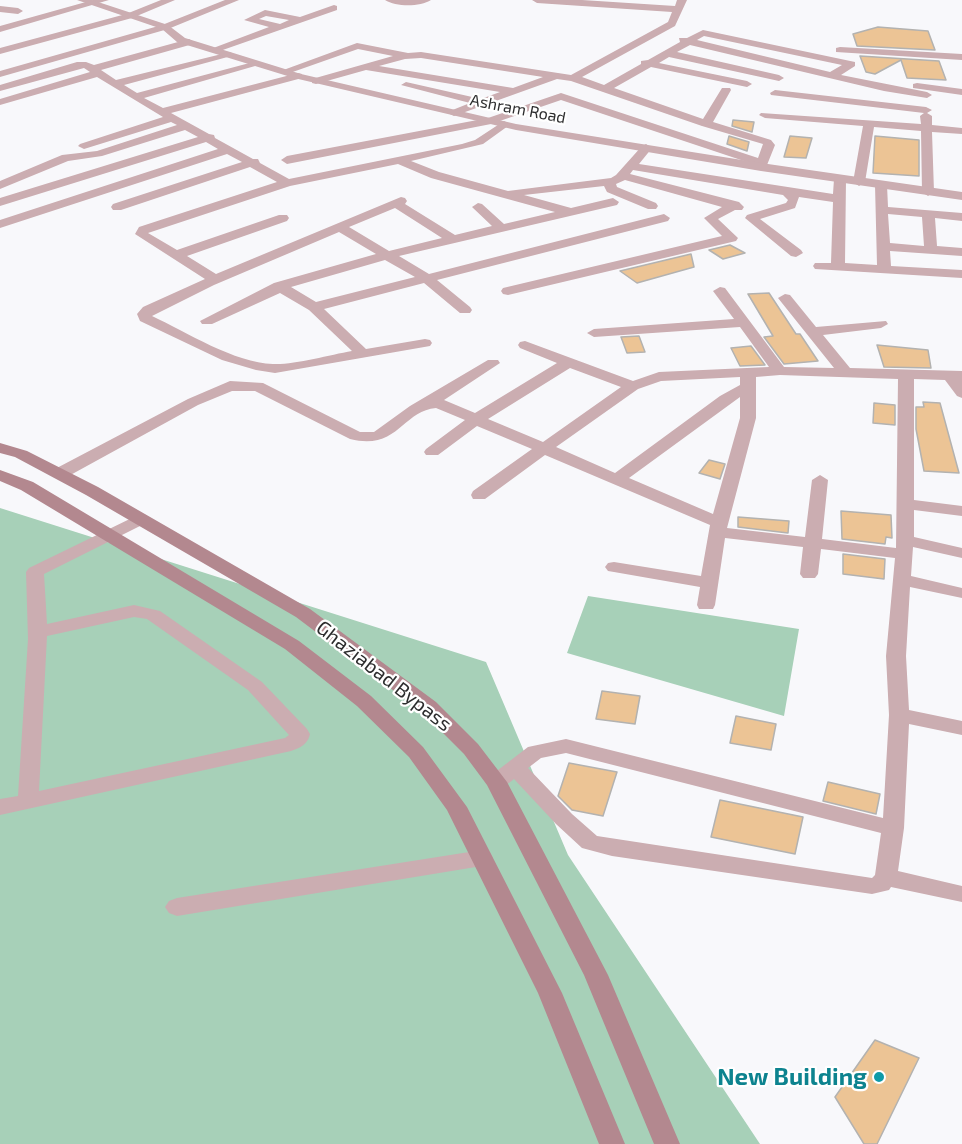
<!DOCTYPE html>
<html>
<head>
<meta charset="utf-8">
<style>
  body { margin:0 }
  canvas { display:block; background:#f8f8fb }
</style>
</head>
<body>
<canvas width="962" height="1144"></canvas>
<script>
const ctx = document.querySelector('canvas').getContext('2d');
ctx.lineJoin = 'round';
function paint(path, color) {
  ctx.fillStyle = color;
  ctx.fill(path, 'evenodd');
}
function stroke(path, color, width, dash) {
  ctx.strokeStyle = color;
  ctx.lineWidth = width;
  ctx.lineCap = dash ? 'butt' : 'round';
  ctx.setLineDash(dash || []);
  ctx.stroke(path);
}
function write(font, color, halo, rows, align = 'center') {
  ctx.font = font + ' "Exo 2",sans-serif';
  ctx.lineWidth = 4.5;
  ctx.setLineDash([]);
  ctx.textBaseline = 'middle';
  ctx.strokeStyle = halo;
  ctx.fillStyle = color;
  for (const [text, x, y, turn = 0] of rows) {
    ctx.save();
    ctx.translate(x, y);
    ctx.rotate((+turn || 0) * Math.PI / 180);
    ctx.textAlign = isNaN(turn) ? turn : align;
    if (halo) ctx.strokeText(text, 0, 0);
    ctx.fillText(text, 0, 0);
    ctx.restore();
  }
}
paint(new Path2D(`
  M0,508L486,662L568,855L760,1144H0Z
  M588,596L799,629L784,716L567,653Z`), '#a7d0b8');
const building = new Path2D(`
  M878,27L928,31L935,50L857,46L853,34Z
  M860,56L939,61L946,80L907,78L901,60L875,74L866,72Z
  M733,120L754,122L752,132L732,126Z
  M729,136L749,142L747,151L727,144Z
  M790,136L812,138L806,158L784,157Z
  M875,136L919,140V176L873,173Z
  M730,245L745,253L723,259L709,250Z
  M691,254L694,267L637,283L620,271Z
  M769,293L796,334H800L818,361L784,364L764,337L773,336L748,294Z
  M639,336L645,352L627,353L621,337Z
  M877,345L928,350L931,368L884,367Z
  M751,346L765,365L740,366L731,348Z
  M923,402L940,403L959,473L924,471L916,429V407H924Z
  M874,403L895,405V425L873,423Z
  M709,460L725,464L720,479L699,473Z
  M841,511L891,515L892,538L886,537L885,544L842,539Z
  M738,517L789,521L788,533L738,527Z
  M843,554L885,559L884,579L843,574Z
  M602,691L640,696L635,724L596,719Z
  M736,716L776,724L771,750L730,743Z
  M569,763L617,772L603,816L572,810L558,796Z
  M828,782L880,794L876,814L823,801Z
  M720,800L803,817L795,854L711,837Z
  M875,1040L919,1058L877,1144H864L835,1097Z`);
paint(building, '#ecc495');
stroke(building, '#b3b2b0', 1.5);
paint(new Path2D(`
  M93,0H109L0,32V26Z
  M161,0H175L132,18L0,54V48L126,14Z
  M225,0H239L168,29L0,77V71L162,25Z
  M385,0H431C420,7 396,7 385,0Z
  M532,0H582L675,6L677,0H687L675,26L582,77L604,85L641,64V61L648,60L680,42L679,38H687L703,30L855,62V66L841,75L927,92L932,95L927,98L884,91L690,45L677,52L779,75L784,78L779,81L669,57L659,63L747,81L752,84L747,87L651,67L614,88L703,119L722,88H730L731,90L713,122L771,140L775,145L765,170H757L756,165L561,100L491,124L287,164L281,160L287,156L488,118L561,93L758,158L763,144L702,126L571,81L557,79L454,116L448,113L450,111L470,103L401,85L406,82L481,99L500,92L366,70L316,84L312,83V79L393,56L358,49L287,74L278,72L357,43L408,53L421,52L571,75L668,22L672,12L537,3ZM704,36L842,65L830,72L697,40ZM421,58L543,77L513,88L379,66L405,59Z
  M334,5L337,6V10L217,52L208,50L269,27L244,20L265,10L300,17ZM266,16L289,20L280,24L259,19Z
  M0,6L18,8L23,11L18,14L0,12Z
  M189,39L194,42L193,44L101,70L116,80L230,52L235,55L124,85L137,93L257,61L262,64L144,98L163,108L298,73L302,74V78L171,113L209,134L214,135L215,138L253,159H258L260,163L289,179L462,144L475,140L504,121L510,124L508,126L483,144L411,161L439,172L508,191L611,178L616,175L642,146L646,144L652,148L639,164L833,194L834,179L840,175L846,179L845,263L877,265L875,185L881,181L887,185L888,207L962,213V221L935,218L937,246L962,248V256L890,251L891,266L962,270V278L815,269L813,266L815,263H831L833,202L799,197L795,208L760,219L801,250L803,253L796,257L791,256L745,218L747,215L786,203L788,200L783,195L633,170L630,174L739,202L744,207L742,210H735L718,219L738,238L736,241L508,295L503,294L501,291L503,288L722,236L704,218L722,207L625,180L616,184L617,187L656,203L658,206L656,209H648L607,192L604,186L524,195L571,208L613,198L619,202L617,205L399,256L429,274L664,214L670,218L668,221L437,280L470,307L472,310L470,313H460L424,283L324,309L366,349L425,339L430,340L432,343L430,346L275,373L256,370L222,360L140,321L137,314L143,307L205,279L135,234L139,227L277,182L250,167L121,210H113L111,207L113,204L242,162L227,154L0,228V220L218,149L206,142L0,206V198L198,137L185,130L102,156L68,161L0,189V181L62,155L97,151L177,125L171,122L84,149L78,146L80,144L163,117L97,77L0,105V99L90,72L84,68L0,91V85L77,62H86L94,65ZM398,164L431,178L555,212L504,224L482,204L478,203L472,207L492,226L455,235L405,204L407,201L405,198L401,197L216,274L187,256L287,221L289,218L287,215H279L177,250L148,233L290,186ZM395,208L442,238L389,251L349,227ZM888,214L922,217L924,246L890,243ZM339,232L376,254L274,283L200,321L202,324H212L280,293L309,310L352,351C329,355 294,365 273,364C235,363 186,332 152,316L214,285ZM385,260L415,277L316,302L291,287Z
  M840,47L962,54V60L836,52V48Z
  M917,83L962,89V95L913,88V84Z
  M775,90L926,107L932,110L927,113L932,116V125L962,128V134L932,132L934,192L928,196L922,192L921,131L874,127L865,182L859,186L853,182L863,126L765,118L759,115L761,113L921,124L920,116L924,113L771,95L770,93Z
  M720,287L725,288L784,367L834,368L778,298L785,294L790,295L816,327L886,321L888,324L881,328L823,335L850,368L962,371V398L957,396L945,380L914,379V500L962,506V516L914,510V537L962,548V558L913,547L911,576L962,588V598L910,587L906,656L909,710L962,721V735L909,724L904,828L898,871L962,886V902L891,887L889,890L872,894L612,856L582,848L556,824L514,779C505,786 500,790 489,787L485,782L489,777L528,747L566,739L883,818L889,715L886,656L895,558L821,549L818,574L815,578H803L800,574L803,547L725,538L715,605L713,609H699L697,605L700,587L614,572L608,571L605,567L608,563L614,562L701,576L710,525L545,455L485,499H473L471,495L473,491L532,449L477,426L438,455H426L424,452L426,449L465,420L436,408C402,411 398,451 350,439L255,391H232L198,405L65,478L59,479L51,474L53,470L188,399L230,381L263,383L360,432H374L410,406L488,360H498L500,363L444,400L475,413L557,363L520,348L518,345L520,342L525,341L633,381L659,372L769,367L740,327L594,337L587,333L594,329L734,319L713,291ZM570,368L621,387L543,442L488,419ZM780,375L898,379L896,548L822,539L828,480L820,475L812,480L805,537L727,528L756,418V377ZM740,377V385L720,396L615,473L556,447L638,389L661,381ZM740,397V418L713,514L629,478ZM566,753L881,833L875,875L872,878L597,836L572,814L528,768L541,758Z
  M140,514L146,515L149,519L146,523L44,574L47,624L134,605L160,611L262,682L307,729L310,734C308,744 300,748 291,751L0,815V799L18,796L28,639L26,572L29,568ZM134,617L147,619L248,690L289,735L285,738L39,791L47,636Z
  M482,850L490,852L493,858L490,864L482,866L177,916L169,913L165,907L169,901L177,898Z`), '#cbadb1');
paint(new Path2D(`
  M77,0H92L168,25L185,38L301,74L516,124L761,163L962,192V200L761,171L516,130L294,78L177,42L162,29Z`), '#cbadb1');
paint(new Path2D(`
  M0,443L27,451L98,487L310,609L436,702L478,744L507,782L608,975L680,1144H654L584,975L487,785L464,754L422,712L296,617L86,495L15,457L0,453Z
  M0,470L33,482L299,641L371,696L423,747L467,807L562,993L625,1144H599L538,993L447,810L409,757L357,706L285,649L21,490L0,481Z`), '#b3888f');
for (const [x, y, r, color] of [
  [879,1077,6,"#0f9aa8"]
]) {
  const dot = new Path2D();
  dot.arc(x, y, r, 0, 2 * Math.PI);
  ctx.fillStyle = color;
  ctx.fill(dot);
  stroke(dot, '#fff', 2);
}
write('16px', '#2d2d2e', '#fff', [
  ["Ashram Road",518,109,11]
]);
write('20px', '#2d2d2e', '#fff', [
  ["Ghaziabad Bypass",384,676,38]
]);
write('bold 24px', '#0d838f', '#fff', [
  ["New Building",867,1077]
], 'right');
</script>
</body>
</html>
